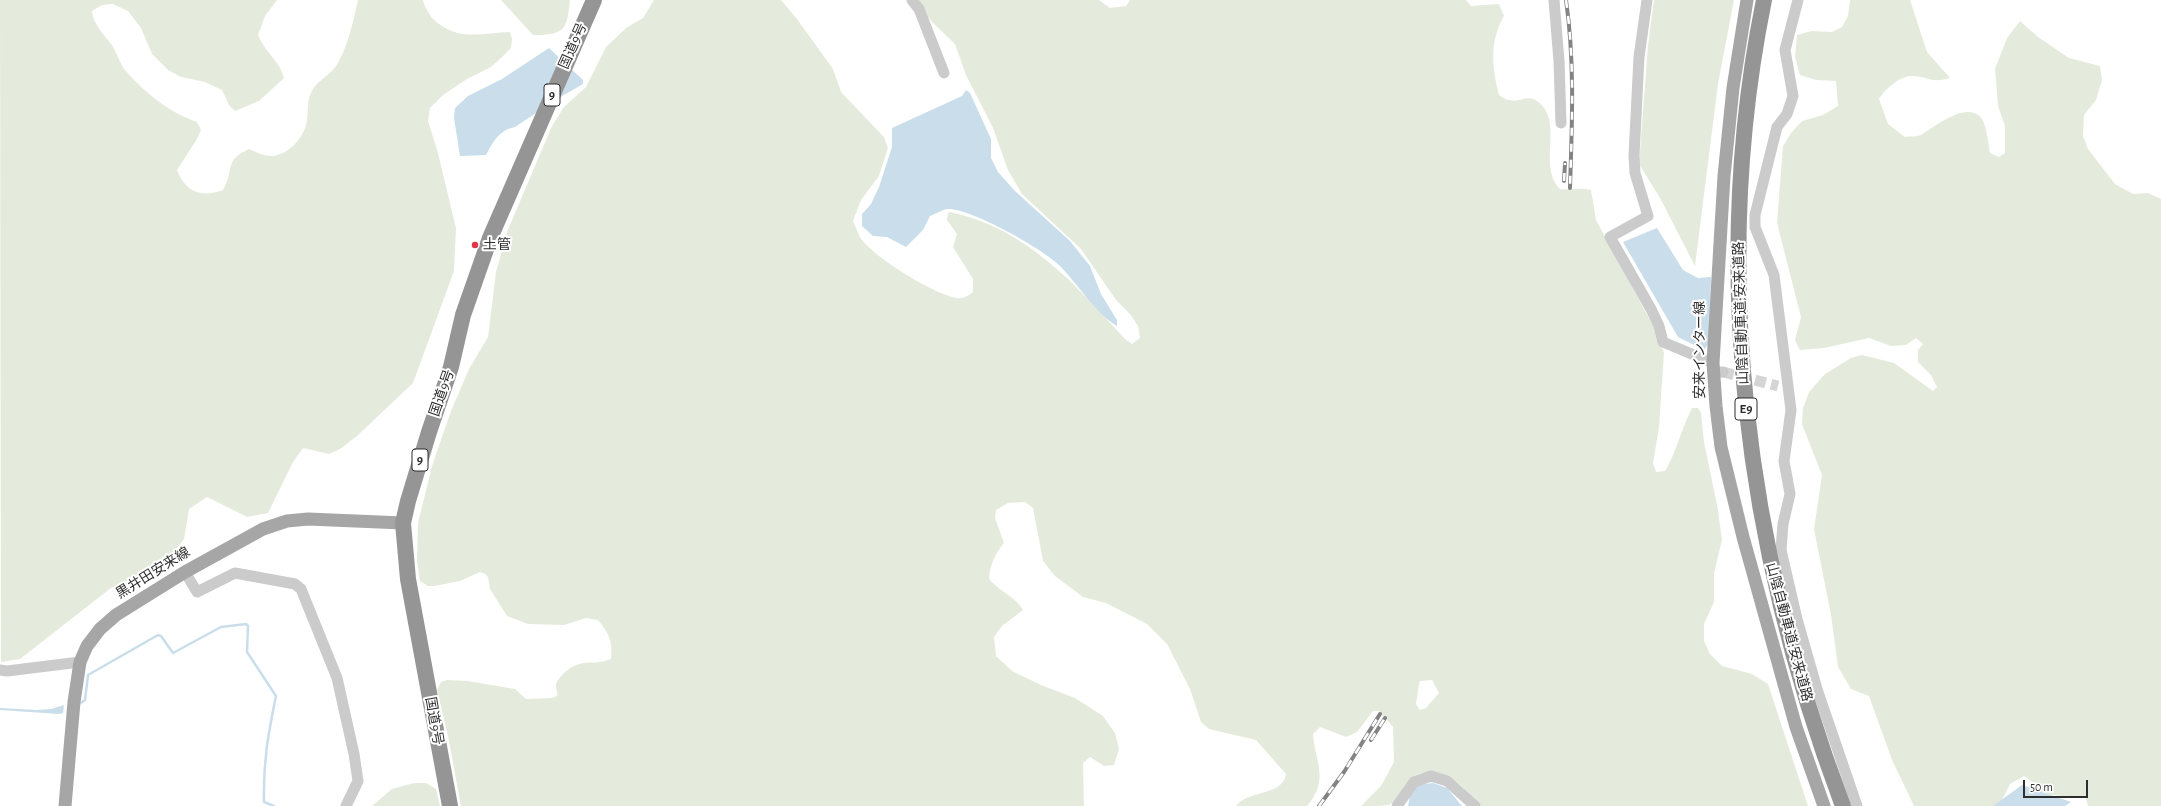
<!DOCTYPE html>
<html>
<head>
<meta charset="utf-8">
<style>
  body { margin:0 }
  #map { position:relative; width:2161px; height:806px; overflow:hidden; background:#fff; font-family:"Alegreya Sans",sans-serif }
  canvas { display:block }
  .scale { position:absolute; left:2023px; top:780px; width:65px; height:18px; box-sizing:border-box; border:2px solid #2e2e2e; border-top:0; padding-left:5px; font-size:12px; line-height:14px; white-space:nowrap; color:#2e2e2e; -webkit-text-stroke:3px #fff; paint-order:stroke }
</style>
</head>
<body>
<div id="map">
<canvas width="2161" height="806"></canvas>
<div class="scale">50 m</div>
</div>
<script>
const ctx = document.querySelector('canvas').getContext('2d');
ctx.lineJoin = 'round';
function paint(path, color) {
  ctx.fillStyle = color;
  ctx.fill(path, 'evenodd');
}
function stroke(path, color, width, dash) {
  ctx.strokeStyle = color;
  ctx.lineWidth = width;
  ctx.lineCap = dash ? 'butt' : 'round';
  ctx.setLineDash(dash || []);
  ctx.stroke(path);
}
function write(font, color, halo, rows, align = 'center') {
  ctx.font = font + ' "Alegreya Sans","Noto Sans JP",sans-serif';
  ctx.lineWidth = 4;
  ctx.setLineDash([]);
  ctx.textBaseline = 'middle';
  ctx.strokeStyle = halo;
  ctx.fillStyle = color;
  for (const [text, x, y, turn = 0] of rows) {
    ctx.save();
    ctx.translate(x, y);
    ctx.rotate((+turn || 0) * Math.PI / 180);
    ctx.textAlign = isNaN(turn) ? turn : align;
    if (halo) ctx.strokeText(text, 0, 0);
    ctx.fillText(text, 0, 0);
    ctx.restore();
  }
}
paint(new Path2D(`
  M0,0H277L265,16L258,35C264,51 280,61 284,78L259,101L235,111L229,105L222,90L205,82L181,77L168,70L152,54L141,28L128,11L113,4L102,5L92,11C93,24 104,35 112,45C117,53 119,62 125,70C144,92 170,113 197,122L201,130L197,139L177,170C185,192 202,198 223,190C235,169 223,161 249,149C256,152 263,156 272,156C287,155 302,140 306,125C309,114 306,103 311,93C315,82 329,76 336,66C348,47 353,22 358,0H423C424,6 429,14 433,19C458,42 480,33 510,32L512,39L511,48L502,57L491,67L467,79L443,95L430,108L428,121L438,153L456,228L454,271L413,383L357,436L340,449L329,454L303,448L293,462L268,513L247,517L207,497L189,509L184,539L167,562L111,588L20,659L1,662Z
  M501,0H570C567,30 565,35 533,35Z
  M654,0H781L797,19L833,69L841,92L884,137L888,148L879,176L861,200L853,221C856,227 858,235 862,240C877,259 932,293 956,298C963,299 968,296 973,292V279L953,247L957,234L947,220L948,213L950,212C1026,228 1075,284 1125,339L1132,344L1140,338L1138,326L1130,314L1116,300L1081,249L1022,194L1008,170L993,128L966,75L955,44L932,22L915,0H1099L1110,8L1126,6L1130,0H1466L1471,6L1499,4L1504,16C1489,42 1492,67 1499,95C1502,97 1506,100 1510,100C1520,103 1527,94 1537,101C1565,121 1537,165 1560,189C1571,190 1582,187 1591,190L1596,220L1656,331L1664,353L1659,428L1653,463L1656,472L1665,471C1677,451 1681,429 1692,408H1698L1701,413L1704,442L1718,510L1722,540L1714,573V602L1704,624V641L1710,654L1722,666L1752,674L1768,684L1808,806H1472C1470,793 1464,787 1453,780C1439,772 1420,767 1408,782C1401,789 1399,800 1389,805C1382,806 1369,806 1361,806L1381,786L1394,762L1393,727L1379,711H1373L1357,732L1346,737L1320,727L1313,734C1315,762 1330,780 1307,806H1236C1249,789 1282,797 1286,774L1256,740L1209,729L1201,722L1190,689L1167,644L1147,624L1106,603L1083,597L1055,576L1043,561L1033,508L1025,502L1008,503L996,510L995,518L1004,543C995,554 990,564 989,579C999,591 1017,598 1023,610L1002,626L994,637L996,656L1012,671L1041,685L1075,698L1103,716L1115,733L1119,749L1114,765L1104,766L1090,757L1083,763L1084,806H461L448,736L437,690L441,682L447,680L468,681L515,689L526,699L552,698L557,696C558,692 555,688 556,684C557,681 560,677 563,674C582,656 591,667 611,659C613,642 609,633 598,620L586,618L564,625L528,624L507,616L490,589L488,577L485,574L480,572L460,581L435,586H428L420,581L417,560L418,523L432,466L451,411L469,369L488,337L496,272L507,232L552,126L564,107L586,87L606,47L626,28L643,18ZM1432,680L1439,693L1426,708L1420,710L1416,704L1419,684L1420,681Z
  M1654,0H1734L1718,84L1695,266L1660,198L1639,164L1648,45Z
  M1850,0H1910L1927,52L1950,78C1930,84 1928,76 1911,76C1899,77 1885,89 1879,99L1888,124L1905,137C1910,136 1916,137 1921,135C1934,127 1968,99 1982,119C1987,128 1988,142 1990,153L1999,157L2005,153V126L1998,106L1995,69L2007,38L2020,21L2038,37L2069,58L2100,66L2102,80L2096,100L2084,115L2083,136L2088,149L2115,184L2133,194L2148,193L2161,199V806H2088L2086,798L2039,794L2035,784L2024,776L2010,784L1999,806H1914L1892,760L1869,696L1851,689L1838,667L1831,615L1814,529L1822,475L1802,424L1803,408L1809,392L1825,374L1851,358L1862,355L1894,363L1933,391L1937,387L1931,375L1918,362V350L1923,344L1916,338L1906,345L1891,346L1869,338L1824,348L1800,350L1795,340L1801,317L1777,223L1783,146L1791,133L1802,121L1823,115L1838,106L1836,81L1816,80L1800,75L1795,57L1797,35L1812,31L1832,32L1842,27L1848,16Z
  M414,783H426L436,789L440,806H372L392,789Z`), '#e5ebdc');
paint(new Path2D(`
  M549,48L583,80V84L557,99L515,127C499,130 493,142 486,155L460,156L454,118L455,108L468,96L502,79Z
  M966,90L970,93L991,139V158L998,172L1015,191L1070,241L1090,266L1101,294L1117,320V326C1094,312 1079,285 1060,266C1045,250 969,207 947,209C942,210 935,214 930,216L923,230L906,247L887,237L873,236L862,226V214L871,204L879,187L892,147V128L962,96Z
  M1657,228L1683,270L1698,278L1711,277L1709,343L1704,350L1678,337L1623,242Z
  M64,705L63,713L59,714L0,710V708L37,710L51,709Z
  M1433,783L1447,788L1462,806H1408L1410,796L1418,785Z
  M2022,785L2071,802L2065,806H1993Z`), '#c9deea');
stroke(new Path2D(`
  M79,704L85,700L88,675L158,635L161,636L173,653L221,627L246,624L248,626L247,652L276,696C268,735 263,762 264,802L274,806`), '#c9deea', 2.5);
stroke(new Path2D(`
  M1723,372L1778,386`), '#d5d5d5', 11, [11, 5.5]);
stroke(new Path2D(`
  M912,0L919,9L944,73
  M1554,0L1559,61L1561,123
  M1647,0L1639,57L1634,156L1635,173L1648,216L1610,237L1651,309L1659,326L1663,342L1713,363
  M1798,0L1785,50L1793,96L1787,114L1777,127L1755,215V227L1774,275L1791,410L1784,461L1790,494L1783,524L1781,550L1797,619L1817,689L1857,806
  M1713,372H1723
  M185,572L197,592L235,573L295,584L301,589L337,678L354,754L358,781L346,806
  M0,670L7,671L80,662
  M1397,806L1414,782L1431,776L1447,781L1475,806`), '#cbcbcb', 11);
stroke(new Path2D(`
  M1747,0L1733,88L1724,176L1713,363L1716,406L1721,447L1743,537L1796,727L1824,806
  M65,806L74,702L80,662L87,646L100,629L116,615L185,572L263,529L287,521L308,519L403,523`), '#a6a6a6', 13);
stroke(new Path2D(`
  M1764,0C1709,270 1746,550 1843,806
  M450,806L408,579L403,523L408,501L429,432L451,367L463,315L490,238L594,0`), '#959595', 16);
const rail = new Path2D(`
  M1566,0C1575,62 1572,125 1570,188
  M1564,181L1565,163
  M1371,740L1385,718
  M1319,806L1344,772L1380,714`);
stroke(rail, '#838383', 4);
stroke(rail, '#fff', 2.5, [8]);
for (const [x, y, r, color] of [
  [475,245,4,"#df3749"]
]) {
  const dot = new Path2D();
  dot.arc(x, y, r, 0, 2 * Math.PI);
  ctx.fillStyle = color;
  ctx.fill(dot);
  stroke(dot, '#fff', 1.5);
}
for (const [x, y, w] of [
  [552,95,16],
  [1746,409,22],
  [420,460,16]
]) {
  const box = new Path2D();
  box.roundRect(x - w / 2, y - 11, w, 22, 3);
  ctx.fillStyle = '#fff';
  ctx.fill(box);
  stroke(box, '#2e2e2e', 1);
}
write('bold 13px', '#2e2e2e', null, [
  ["9",552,95],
  ["E9",1746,409],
  ["9",420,460]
]);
write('14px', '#2e2e2e', '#fff', [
  ["国道9号",573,46,-66],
  ["山陰自動車道;安来道路",1741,313,-92],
  ["安来インター線",1700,350,-90],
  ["国道9号",442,393,-71],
  ["黒井田安来線",153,573,-32],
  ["山陰自動車道;安来道路",1789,632,75],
  ["国道9号",434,721,80]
]);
write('14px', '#2e2e2e', '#fff', [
  ["土管",483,245]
], 'left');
</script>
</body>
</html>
